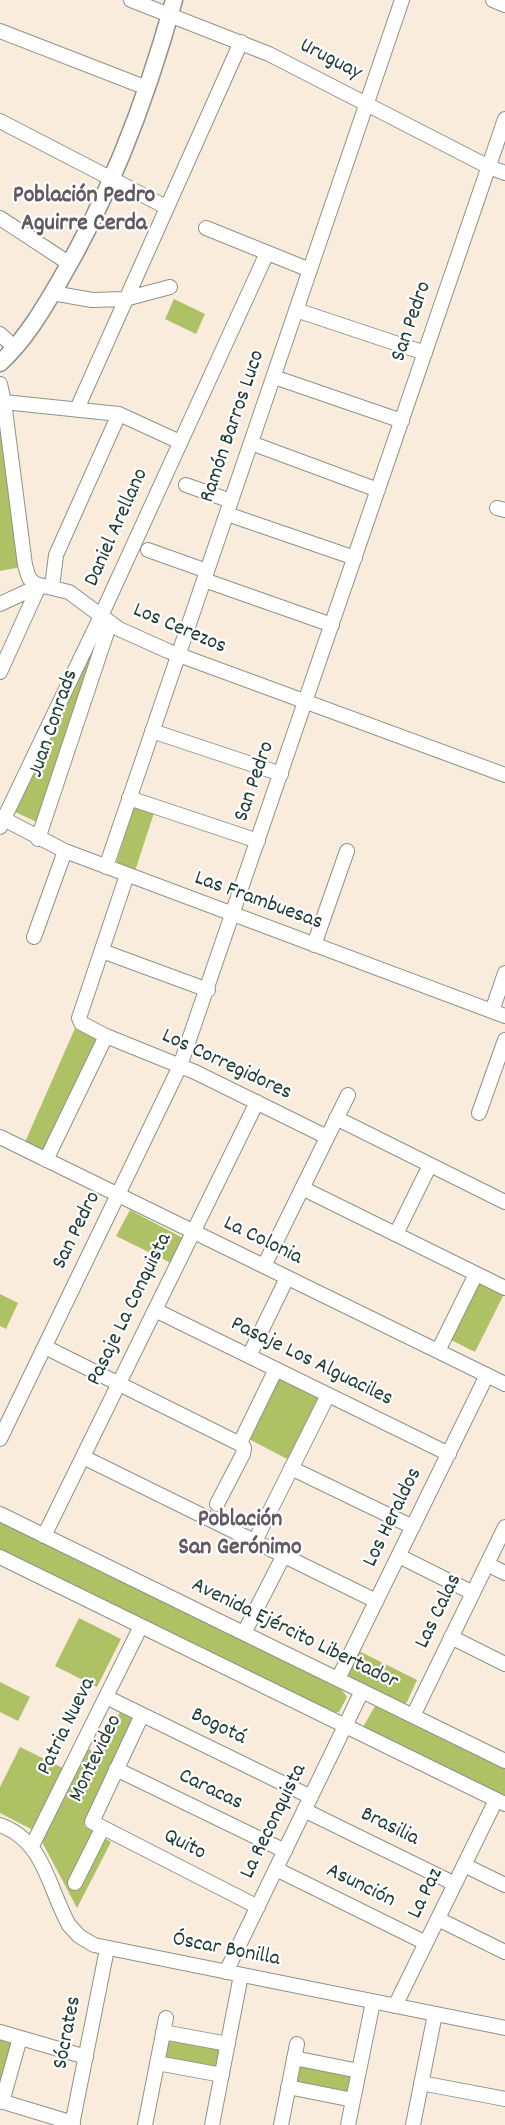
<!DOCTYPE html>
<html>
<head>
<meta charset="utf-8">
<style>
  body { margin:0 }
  canvas { display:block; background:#faecdd }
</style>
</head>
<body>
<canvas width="505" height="2125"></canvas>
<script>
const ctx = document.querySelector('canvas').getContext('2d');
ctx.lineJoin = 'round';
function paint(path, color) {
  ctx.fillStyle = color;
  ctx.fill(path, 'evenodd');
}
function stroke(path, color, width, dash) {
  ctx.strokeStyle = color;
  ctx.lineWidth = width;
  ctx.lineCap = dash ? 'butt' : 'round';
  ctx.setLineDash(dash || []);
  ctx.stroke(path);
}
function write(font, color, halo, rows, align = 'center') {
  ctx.font = font + ' Dekko,sans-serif';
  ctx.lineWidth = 4.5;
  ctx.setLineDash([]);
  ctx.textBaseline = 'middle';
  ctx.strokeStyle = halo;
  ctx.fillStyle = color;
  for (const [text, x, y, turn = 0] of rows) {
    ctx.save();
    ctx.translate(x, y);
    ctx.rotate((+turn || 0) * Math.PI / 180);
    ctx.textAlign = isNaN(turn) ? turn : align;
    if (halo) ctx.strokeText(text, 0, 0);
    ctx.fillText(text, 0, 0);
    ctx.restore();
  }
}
paint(new Path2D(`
  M174,299L205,314L196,334L165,319Z
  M0,413L21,567L0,571Z
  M97,630L103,632L39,823L15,812Z
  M139,807L154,813L135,871L118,865L117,860L134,808Z
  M76,1026L102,1038L47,1152L25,1142Z
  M130,1210L183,1238L171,1263L116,1236Z
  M478,1282L504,1294L475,1352L449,1339Z
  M0,1294L18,1303L6,1329L0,1326Z
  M279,1378L318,1397L322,1402L291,1461L249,1439Z
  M0,1522L341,1689L347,1697L339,1712L329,1713L0,1552Z
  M79,1618L121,1639L97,1687L55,1666Z
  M359,1651L417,1680L407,1702L402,1706L345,1679Z
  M0,1682L30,1697L18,1721L0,1712Z
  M375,1706L505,1768V1798L363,1727Z
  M120,1712L136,1720L84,1826L111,1842L77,1908L41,1840L88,1749L99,1753Z
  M20,1747L63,1768L33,1830L0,1813V1787Z
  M166,2035L224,2046L218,2070L161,2060Z
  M0,2036L16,2041L0,2097Z
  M299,2064L354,2077L347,2095L295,2084Z`), '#afc165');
const minor = new Path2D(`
  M131,0L269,54L489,167L505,173
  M493,0L505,5
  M0,31L147,88
  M0,121L166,207
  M0,218L70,264
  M206,228L310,270
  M52,293L92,300L125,299L170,287
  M296,310L425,353
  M0,334L15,348
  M274,377L402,421
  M0,384L4,402L25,565L29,578L35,584L69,592L119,629L168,651L505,775
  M4,402L119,414L180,442
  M77,409L241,42
  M251,443L378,490
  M186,485L231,501
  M497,508L505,510
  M227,514L355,558
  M148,550L207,571
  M204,580L332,625
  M52,587L56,555L119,414
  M0,604L39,586
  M0,672L39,586
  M152,731L281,774
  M129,798L258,841
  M0,817L65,851L505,1016
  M0,827L101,616L267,253
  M38,839L110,623
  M106,867L402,0
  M127,875L79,1018L81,1023L106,1036L195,1072L327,1137
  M34,937L65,851
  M314,945L347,851
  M102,951L208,990
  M492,1011L505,973
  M479,1113L505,1040
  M336,1118L505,1202
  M0,1137L505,1384
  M46,1160L106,1036
  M302,1188L505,1288
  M396,1234L430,1165
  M264,1266L348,1095
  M155,1310L449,1454
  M45,1347L242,1445L244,1448L243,1454L217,1504
  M438,1351L476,1274
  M249,1356L287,1278
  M0,1439L180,1066L505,119
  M240,1443L276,1369
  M83,1457L376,1601
  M291,1468L413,1527
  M0,1514L505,1761
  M44,1536L257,1102
  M255,1541L328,1395
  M399,1556L473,1593
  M0,1557L505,1804
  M487,1564L505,1573
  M244,1633L284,1555
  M451,1637L505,1664
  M338,1679L487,1375
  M106,1697L311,1797
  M142,1715L92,1822L258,1907
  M413,1716L505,1527
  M116,1769L285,1851
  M304,1810L455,1884
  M0,1825C45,1841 48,1888 69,1925L79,1936L94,1945L505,2028
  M32,1846L141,1626
  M464,1865L505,1885
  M276,1869L426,1943
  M75,1883L102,1829
  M438,1919L505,1952
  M226,1972L362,1691
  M395,2006L496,1800
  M0,2032L86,2057
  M163,2032L228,2044
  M294,2058L359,2071
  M157,2063L222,2075
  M421,2083L505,2099
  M288,2087L353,2100
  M0,2101L73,2123
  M2,2102L20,2038
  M72,2125L107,1949
  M145,2125L166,2018
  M212,2125L241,1975
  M281,2125L297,2044
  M348,2125L373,2002
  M413,2125L435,2014`);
const major = new Path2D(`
  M0,363C25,340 42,311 59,282C111,194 147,98 174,0`);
stroke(minor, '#8c9488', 16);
stroke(major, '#8c9488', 19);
stroke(minor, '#fff', 14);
stroke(major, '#fff', 16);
write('22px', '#1f3d34', '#fff', [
  ["Uruguay",330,61,27],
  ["San Pedro",413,322,-71],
  ["Ramón Barros Luco",234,427,-71],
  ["Daniel Arellano",118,528,-66],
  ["Los Cerezos",179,630,23],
  ["Juan Conrads",55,724,-71],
  ["San Pedro",256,782,-71],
  ["Las Frambuesas",258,902,20],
  ["Los Corregidores",226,1066,25],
  ["San Pedro",78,1231,-64],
  ["La Colonia",262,1242,26],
  ["Pasaje La Conquista",131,1310,-64],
  ["Pasaje Los Alguaciles",311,1363,26],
  ["Los Heraldos",394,1518,-64],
  ["Las Calas",440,1612,-64],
  ["Avenida Ejército Libertador",294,1635,26],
  ["Patria Nueva",68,1727,-64],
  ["Bogotá",218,1728,26],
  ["Montevideo",97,1759,-64],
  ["Caracas",210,1791,26],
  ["La Reconquista",275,1822,-64],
  ["Brasilia",389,1828,26],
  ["Quito",184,1846,27],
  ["Asunción",360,1887,26],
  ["La Paz",427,1894,-64],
  ["Óscar Bonilla",226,1951,11],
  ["Sócrates",69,2033,-79]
]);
write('bold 24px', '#625a61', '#fff', [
  ["Población Pedro",84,198],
  ["Aguirre Cerda",84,226],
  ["Población",240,1522],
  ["San Gerónimo",240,1550]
]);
</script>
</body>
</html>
